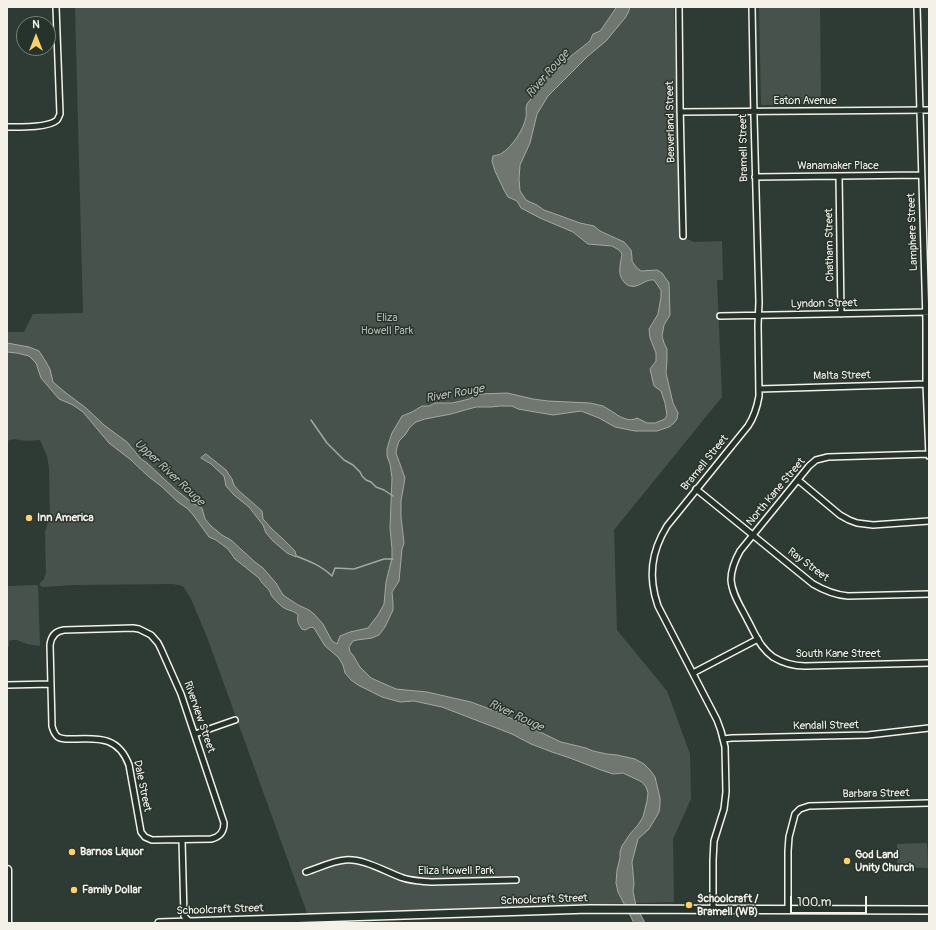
<!DOCTYPE html>
<html>
<head>
<meta charset="utf-8">
<style>
  body { margin:0 }
  #map { position:relative; width:936px; height:930px; overflow:hidden; background:#2e3b34; font-family:Pangolin,sans-serif }
  canvas { display:block }
  .frame { position:absolute; inset:0; border:8px solid #f4f1e8; pointer-events:none }
  .north { position:absolute; left:16px; top:16px; width:40px; height:40px; box-sizing:border-box; background:#26332d; border:1px solid #787f78; border-radius:50%; rotate:0deg; font-size:11px; font-weight:700; line-height:16px; text-align:center; color:#f4f1e8 }
  .north::after { content:''; display:block; margin:auto; width:14px; height:18px; background:#ffd166; clip-path:polygon(50% 0,100% 100%,50% 72%,0 100%) }
  .scale { position:absolute; left:790px; top:896px; width:77px; height:18px; box-sizing:border-box; border:2px solid #f4f1e8; border-top:0; padding-left:5px; font-size:12px; line-height:14px; white-space:nowrap; color:#f4f1e8; -webkit-text-stroke:3px #26332d; paint-order:stroke }
</style>
</head>
<body>
<div id="map">
<canvas width="936" height="930"></canvas>
<div class="frame"></div>
<div class="north">N</div>
<div class="scale">100 m</div>
</div>
<script>
const ctx = document.querySelector('canvas').getContext('2d');
ctx.lineJoin = 'round';
function paint(path, color) {
  ctx.fillStyle = color;
  ctx.fill(path, 'evenodd');
}
function stroke(path, color, width, dash) {
  ctx.strokeStyle = color;
  ctx.lineWidth = width;
  ctx.lineCap = dash ? 'butt' : 'round';
  ctx.setLineDash(dash || []);
  ctx.stroke(path);
}
function write(font, color, halo, rows, align = 'center') {
  ctx.font = font + ' Pangolin,sans-serif';
  ctx.lineWidth = 3;
  ctx.setLineDash([]);
  ctx.textBaseline = 'middle';
  ctx.strokeStyle = halo;
  ctx.fillStyle = color;
  for (const [text, x, y, turn = 0] of rows) {
    ctx.save();
    ctx.translate(x, y);
    ctx.rotate((+turn || 0) * Math.PI / 180);
    ctx.textAlign = isNaN(turn) ? turn : align;
    if (halo) ctx.strokeText(text, 0, 0);
    ctx.fillText(text, 0, 0);
    ctx.restore();
  }
}
paint(new Path2D(`
  M75,7H674L680,239H687L694,242L722,241L723,280H717L722,397L614,530L617,630L667,691L690,754L691,799L673,839L674,902L307,913L207,637L191,599L183,586L173,584L74,585L42,587L39,584L44,579L46,573L45,531L50,517L49,468L47,456L40,440L26,441L14,439L7,441V332H24L33,314L83,313Z
  M759,7H820L821,104L761,105Z
  M38,585L40,646L27,644L17,640H12L9,641V647H7V586Z
  M927,843L928,868L900,867L897,863V844Z`), '#48524c');
const water = new Path2D(`
  M617,7H630L628,13L625,18L606,41L588,56L548,96L537,114L530,143L520,165L519,179L520,191L526,200L530,202L537,205L544,210L558,215L580,223L594,226L600,231L624,242L631,250L632,257V261L636,267L641,271L657,270L662,273L669,283L670,315L664,325L662,336L664,343L667,349V359L666,373L673,403L678,413L677,419L674,423L669,427L657,431H635L615,427L599,418L581,411L553,415L518,409L512,406H500L491,407H476L451,414L425,419L416,422L410,427L405,435L399,441L397,447L396,453L405,478L401,501V517L404,543L402,549L399,581L392,592L393,603V610L385,627L379,635L372,638L357,640L353,641L349,647L350,652L353,655L360,667L371,678L396,689L427,692L471,702L498,712L561,742L586,748L593,751L607,754L617,755L635,759L644,764L650,770L655,777L660,798V805L659,812L655,819L649,829L638,839L632,862L634,884L633,891L636,906L645,923H634L618,892L616,883L617,870L620,858V852L622,846L630,834L638,825L643,817L647,801L648,793L646,787L642,782L623,773L613,774L601,770L570,758L552,752L531,744L512,734L442,707L414,701L400,702L382,697L358,685L351,680L345,673L343,665L338,657L325,646L314,628L311,627L305,630L302,629C298,624 297,621 298,615C294,611 291,611 286,609C280,606 275,600 271,595C270,588 262,585 259,578L235,559L228,549L216,540L209,537L194,516L188,509L178,502L161,486L149,477L131,460L109,443L83,412L73,405L59,399L41,378L36,363L29,356L17,353L7,352V343L29,347L39,351L46,362L50,369L53,382L66,393L86,408L104,425L127,442L141,459L147,463L176,490L194,504L199,506L202,508L205,519L211,526L222,535L231,540L255,562L263,568L276,583L283,595L298,605L309,610L314,614L323,624L332,641L337,644L340,636L350,632L368,628L378,615L384,604L386,582L392,558V549L390,528L392,478L390,464L387,456V449L389,442L392,433L402,416L412,412L422,406H429L435,403H452L461,401L469,399L475,396L481,394L507,393L533,399L548,401L590,403L603,406L616,414L617,415C623,418 630,422 637,418L647,423H655L665,419L667,415L665,403L661,391L654,386L650,369L656,361V353L650,338L649,329L658,314L661,297V290L654,280C647,279 643,284 636,286C628,288 622,282 620,274C619,268 621,260 622,254L619,250L612,246L588,244L573,232L540,218L521,208L517,201L508,197L504,190L495,171L492,161L493,156C496,155 500,155 502,153C512,147 524,129 526,117C527,112 525,109 527,104C534,94 543,88 547,76L555,72L571,56L590,41L593,34L600,31Z
  M206,454L226,470L232,479L234,485L238,490L262,511L263,519L271,528L283,539L295,551L296,555V557L287,553L273,541L266,533L263,525L249,507L234,495L226,486L224,476L211,464L201,458Z`);
paint(water, '#6f7770');
stroke(water, '#a4a8a0', 1);
stroke(new Path2D(`
  M311,420L327,443L344,460L353,465L360,472L362,476L366,480L371,482L376,487L384,490L393,496
  M296,556C309,561 322,566 332,576L335,568L354,569L384,559H393`), '#a4a8a0', 1.5);
const street = new Path2D(`
  M679,7L680,105L683,236
  M917,7L926,321V384L929,456
  M680,112L929,110
  M7,127C18,127 49,128 57,120C58,119 59,116 60,114L56,7
  M839,176L841,314
  M755,177L921,175
  M720,316L929,312
  M759,389L926,384
  M929,454L828,457L816,460L809,466L740,551C735,560 731,569 731,580C732,594 741,607 747,619C752,628 756,638 762,646C765,650 769,654 773,657C783,663 794,666 805,666L929,663
  M798,480L840,515L849,520L857,523L873,525L929,521
  M696,489L813,584C825,591 835,595 848,596L929,594
  M133,628L139,629L151,635L158,643L161,649L181,694L224,823C224,832 220,837 211,839L152,840L145,837L141,832L129,765C119,738 101,738 76,739C70,739 63,740 58,737C54,734 53,730 52,726L50,645C51,636 56,631 64,630Z
  M693,673L758,639
  M7,685L51,684
  M195,734L235,720
  M723,739L732,738L868,735L929,728
  M182,840L184,916L190,922
  M306,872C319,868 332,861 345,860C363,858 386,872 403,878C412,881 421,881 431,882L516,880
  M713,909V860L714,841L724,809L726,792L725,747L721,731L717,720L658,606C648,577 651,552 667,526L748,426C754,417 757,408 759,396L758,325L759,302L754,117L752,7
  M788,909V851L789,837L795,814L800,809L809,806L929,803`);
const secondary = new Path2D(`
  M159,923L589,909L929,910`);
const primary = new Path2D(`
  M7,870V923`);
stroke(street, '#f4f1e8', 8);
stroke(secondary, '#f4f1e8', 10);
stroke(primary, '#f4f1e8', 11);
stroke(street, '#26332d', 5);
stroke(secondary, '#26332d', 7);
stroke(primary, '#26332d', 8);
for (const [x, y, r, color] of [
  [29,518,4,"#ffd166"],
  [72,852,4,"#ffd166"],
  [847,861,4,"#ffd166"],
  [74,890,4,"#ffd166"],
  [689,905,4,"#ffd166"]
]) {
  const dot = new Path2D();
  dot.arc(x, y, r, 0, 2 * Math.PI);
  ctx.fillStyle = color;
  ctx.fill(dot);
  stroke(dot, '#26332d', 1.5);
}
write('11px', '#f4f1e8', '#26332d', [
  ["Eaton Avenue",805,101],
  ["Beaverland Street",671,122,-91],
  ["Bramell Street",744,148,-91],
  ["Wanamaker Place",838,166],
  ["Lamphere Street",913,232,-92],
  ["Chatham Street",830,245,-91],
  ["Lyndon Street",824,304,-1],
  ["Malta Street",842,376,-1],
  ["Bramell Street",705,463,-51],
  ["North Kane Street",776,492,-50],
  ["Ray Street",808,565,37],
  ["South Kane Street",838,654],
  ["Riverview Street",199,717,71],
  ["Kendall Street",826,726,-1],
  ["Dale Street",142,786,78],
  ["Barbara Street",876,794,-1],
  ["Eliza Howell Park",456,871],
  ["Schoolcraft Street",544,900,-2],
  ["Schoolcraft Street",220,910,-2]
]);
write('11px', '#b8b9b1', '#26332d', [
  ["Eliza",387,318],
  ["Howell Park",387,331]
]);
write('bold 11px', '#f4f1e8', '#26332d', [
  ["Inn America",37,518],
  ["Barnos Liquor",80,852],
  ["God Land",855,855],
  ["Unity Church",855,868],
  ["Family Dollar",82,890],
  ["Schoolcraft /",697,899],
  ["Bramell (WB)",697,912]
], 'left');
write('italic 12px', '#b8bab2', '#26332d', [
  ["River Rouge",548,74,-49],
  ["River Rouge",455,394,-10],
  ["Upper River Rouge",169,473,43],
  ["River Rouge",516,716,25]
]);
</script>
</body>
</html>
